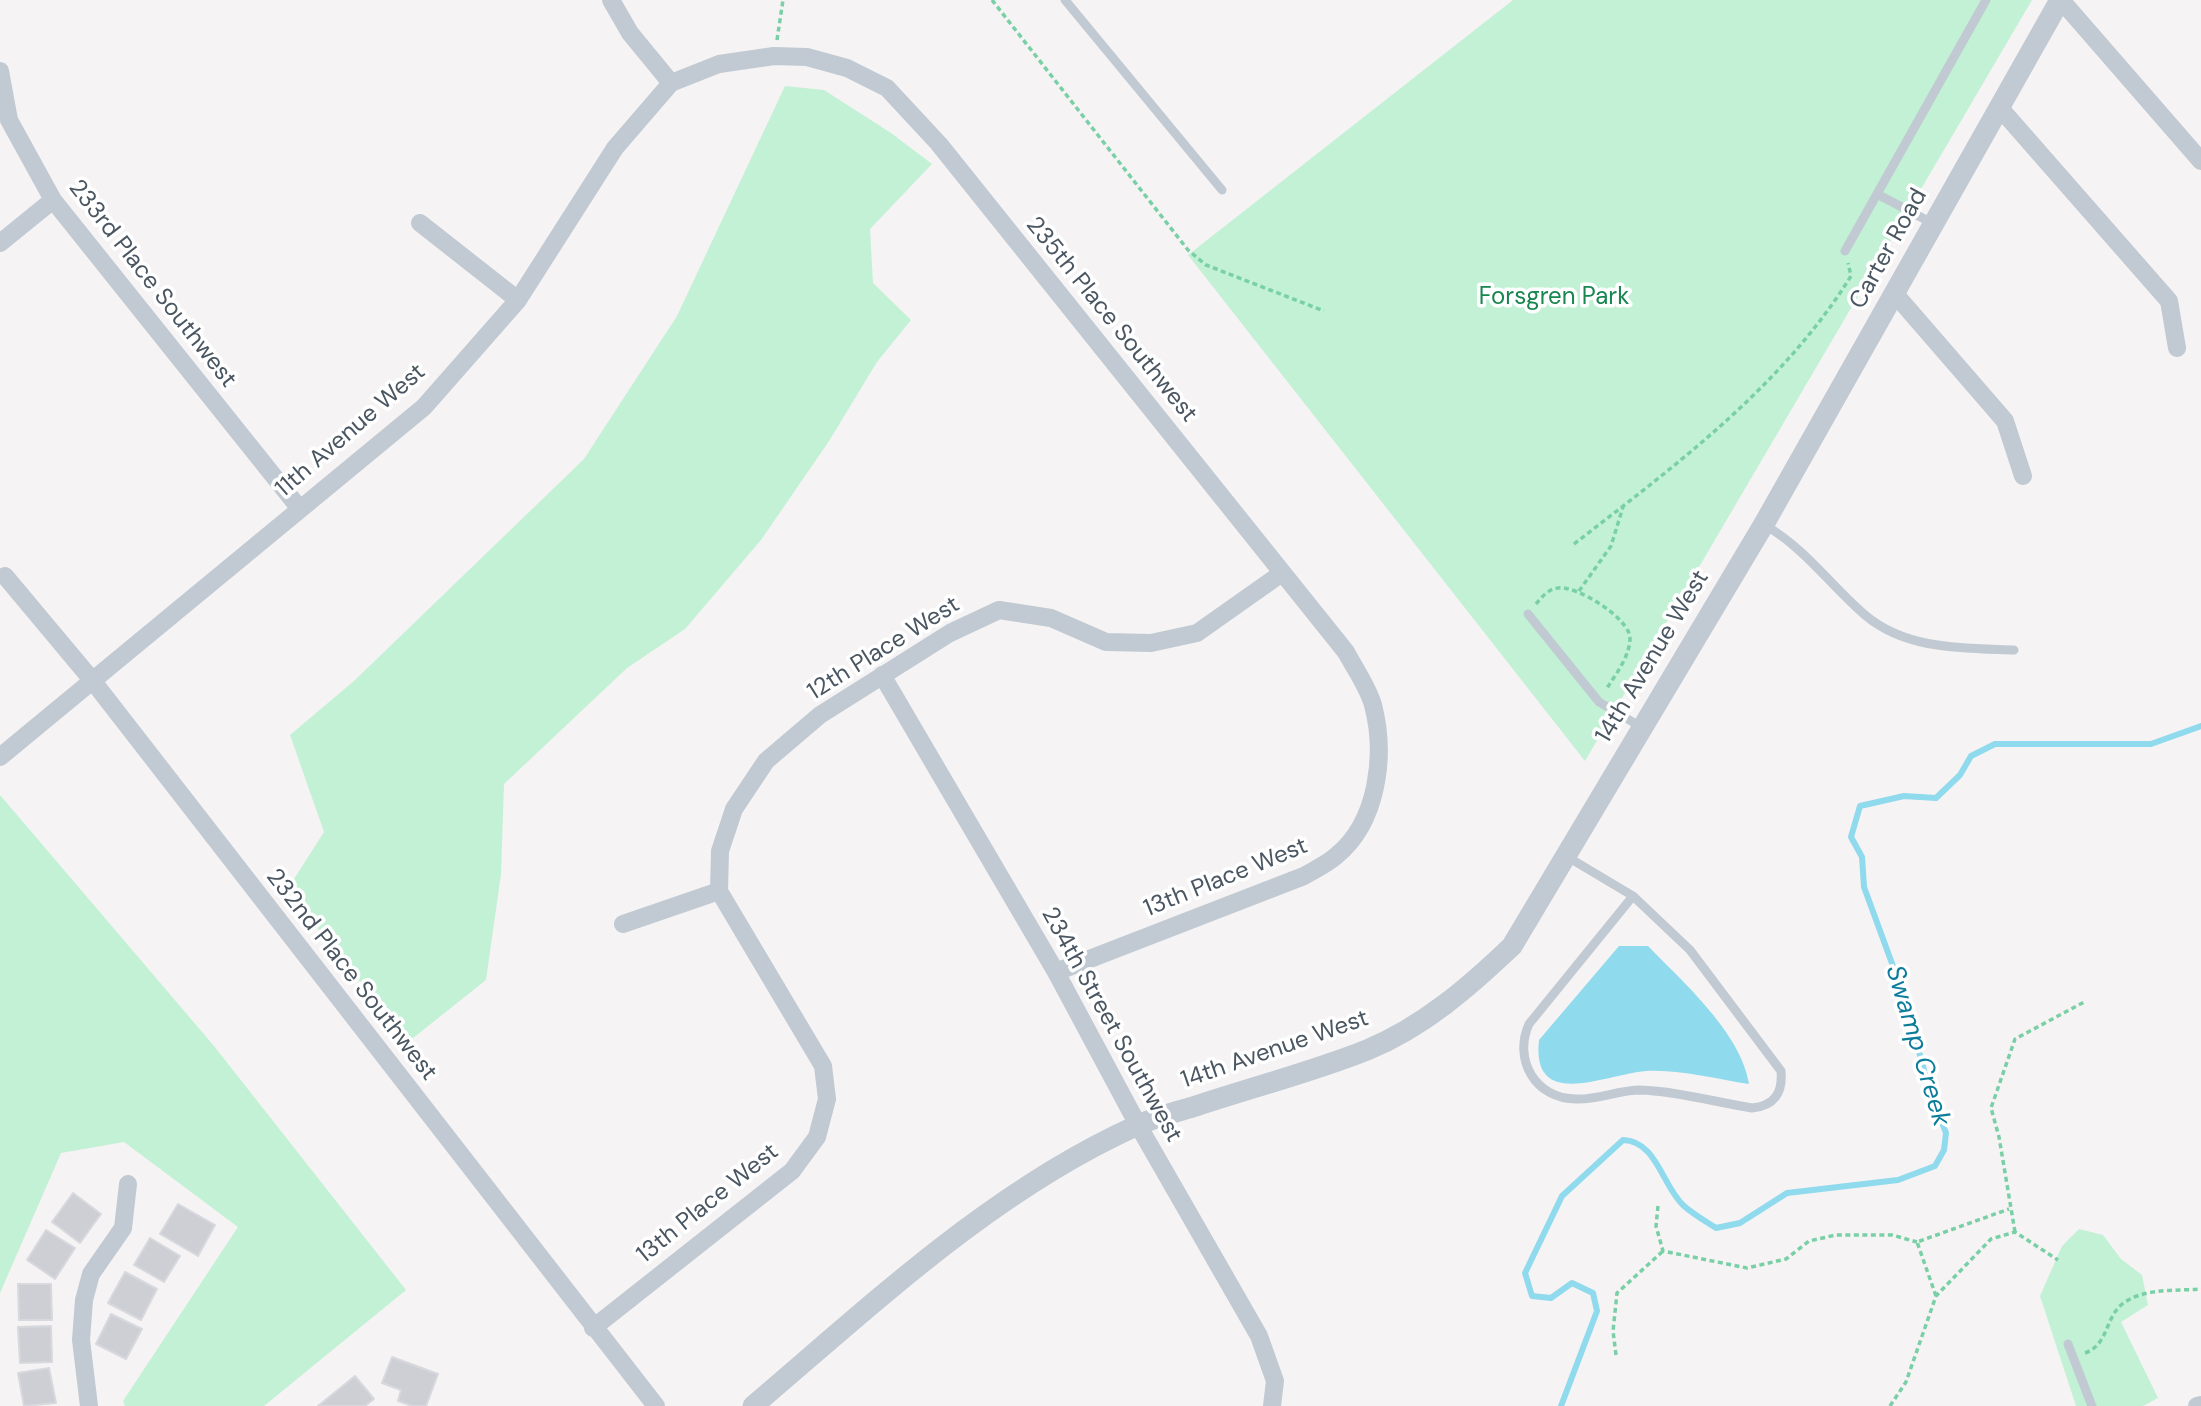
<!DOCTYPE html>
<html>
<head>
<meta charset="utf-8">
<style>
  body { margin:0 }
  canvas { display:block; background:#f5f3f3 }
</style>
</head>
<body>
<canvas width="2201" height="1406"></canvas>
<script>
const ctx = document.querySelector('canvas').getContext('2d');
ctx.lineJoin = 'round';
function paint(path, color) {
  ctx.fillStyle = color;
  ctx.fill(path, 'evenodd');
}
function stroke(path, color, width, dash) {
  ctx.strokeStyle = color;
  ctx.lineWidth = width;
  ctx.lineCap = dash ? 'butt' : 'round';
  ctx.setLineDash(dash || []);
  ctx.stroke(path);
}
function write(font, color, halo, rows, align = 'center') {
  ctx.font = font + ' "DM Sans",sans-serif';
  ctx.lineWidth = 7;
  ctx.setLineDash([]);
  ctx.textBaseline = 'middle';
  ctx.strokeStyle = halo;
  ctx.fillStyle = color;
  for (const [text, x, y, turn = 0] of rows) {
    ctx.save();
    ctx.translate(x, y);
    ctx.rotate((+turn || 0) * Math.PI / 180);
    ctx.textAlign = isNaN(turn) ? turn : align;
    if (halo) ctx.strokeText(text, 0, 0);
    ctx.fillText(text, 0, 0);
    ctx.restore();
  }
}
paint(new Path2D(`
  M1513,0H2032L1585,761L1188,255Z
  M785,86L824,90L891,133L932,164L870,229L873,283L911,320L877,362L829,441L761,540L685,629L627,668L504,784L501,874L486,980L408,1042L287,890L324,832L290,735L354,681L584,459L677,316Z
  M0,795L214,1046L406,1290L264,1406H125L123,1401L238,1227L124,1142L61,1153L0,1293Z
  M2079,1229L2103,1235L2121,1259L2142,1275L2148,1305L2121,1322L2158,1398L2143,1406H2076L2040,1296L2062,1246Z`), '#c3f1d5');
paint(new Path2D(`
  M1619,946H1648C1682,981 1742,1034 1749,1084C1716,1079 1679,1069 1646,1071C1606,1074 1531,1112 1539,1040Z`), '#90daee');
stroke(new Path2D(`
  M1561,1406L1597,1311L1593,1293L1572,1283L1551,1298L1532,1296L1525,1273L1562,1196L1623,1140C1657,1141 1662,1186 1684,1206C1693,1214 1705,1221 1716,1228L1740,1223L1787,1193L1898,1180L1935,1166L1944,1150L1946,1133L1929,1089L1905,999L1864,887L1862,857L1851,837L1860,806L1904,796L1936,798L1960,775L1971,756L1995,744H2151L2201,726`), '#90daee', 6);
const building = new Path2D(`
  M73,1193L101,1214L80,1243L52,1222Z
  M178,1204L215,1225L198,1256L160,1234Z
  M46,1230L75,1248L55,1279L27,1260Z
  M150,1238L180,1256L164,1282L134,1265Z
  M125,1272L157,1289L141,1320L108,1303Z
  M18,1284H51L52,1320H19Z
  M111,1314L142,1329L126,1359L96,1344Z
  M51,1326L52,1362L20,1363L18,1327Z
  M392,1357L438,1374L426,1406H412L398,1401L401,1390L382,1383Z
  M49,1368L56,1403L24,1406L18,1373Z
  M355,1376L374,1399L365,1406H318Z`);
paint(building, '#cdcfd5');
stroke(building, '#d7d9de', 2);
stroke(new Path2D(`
  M992,0L1188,250L1206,265L1324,311
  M777,40L783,0
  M1574,544C1676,465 1782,387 1851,276L1848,263
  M1579,591L1611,546L1623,507
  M1536,604C1542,597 1548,589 1558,588C1577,585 1630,619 1630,638C1630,656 1616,674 1607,688
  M1658,1206L1656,1226L1663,1251L1747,1268L1786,1259L1809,1241L1836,1235H1892L1917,1242
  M2015,1232L1999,1137L1991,1108L2015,1039L2086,1001
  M1936,1296L1917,1242L2009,1209
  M2085,1353C2110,1344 2104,1316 2125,1302C2146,1288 2177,1291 2201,1289
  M1616,1355L1613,1331L1617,1293L1663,1251
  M1890,1406L1906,1382L1936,1296L1991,1239L2015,1232L2058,1260`), '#7ad0a6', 3.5, [5, 3.5]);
stroke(new Path2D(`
  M1065,0L1222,190
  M1932,223L1877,194L1986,0
  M1845,251L1877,194
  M1765,525C1808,551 1829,584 1865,615C1906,650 1963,648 2014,650
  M1528,614L1599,702L1641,727
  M1566,856L1633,896L1690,950L1781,1071C1783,1093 1774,1106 1752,1108C1715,1102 1676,1091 1640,1090C1619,1090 1597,1100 1576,1099C1535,1099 1513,1059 1529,1024L1633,896
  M2068,1344L2092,1406`), '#c1cad2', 9);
stroke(new Path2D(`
  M611,0L630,33L671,83
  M2061,0L2201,161
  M0,71L9,120L53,200L300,509
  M1999,107L2169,301L2177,348
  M420,223L518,300
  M0,243L53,200
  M1895,294L2005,421L2023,476
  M5,576L92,680L656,1406
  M882,675L1056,972L1138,1125L1259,1336L1275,1381L1272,1406
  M0,757L424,407L518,300L615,148L671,83L719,64L774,56L807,57L847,68L887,88L939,144L1346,652C1355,669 1368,687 1373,705C1386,755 1378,822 1336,856C1327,864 1314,870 1304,876L1056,972
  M719,891L720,851L734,809L766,761L820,715L950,633L999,610L1051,618L1106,642L1151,643L1197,633L1282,573
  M623,924L719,891
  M593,1328L792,1171L817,1137L827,1099L823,1066L719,891
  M89,1406L81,1340L84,1300L91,1274L123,1228L128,1184
  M2197,1406L2201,1405`), '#c1cad2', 18);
stroke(new Path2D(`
  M753,1406C872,1305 992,1191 1136,1126C1155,1117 1176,1112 1196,1106C1253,1087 1312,1072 1367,1050C1423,1027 1469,987 1512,946L1764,524L2060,0`), '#c1cad2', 21);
write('24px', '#4a5661', '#fff', [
  ["Carter Road",1889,249,-61],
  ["233rd Place Southwest",152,284,52],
  ["235th Place Southwest",1111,320,51],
  ["11th Avenue West",351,431,-41],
  ["12th Place West",884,649,-32],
  ["14th Avenue West",1653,657,-59],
  ["13th Place West",1226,878,-22],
  ["232nd Place Southwest",351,975,52],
  ["234th Street Southwest",1111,1025,61],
  ["14th Avenue West",1275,1050,-19],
  ["13th Place West",708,1204,-39]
]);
write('24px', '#17864f', '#fff', [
  ["Forsgren Park",1554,298]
]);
write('italic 26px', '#0c7c9b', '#fff', [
  ["Swamp Creek",1917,1046,73]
]);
</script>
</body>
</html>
